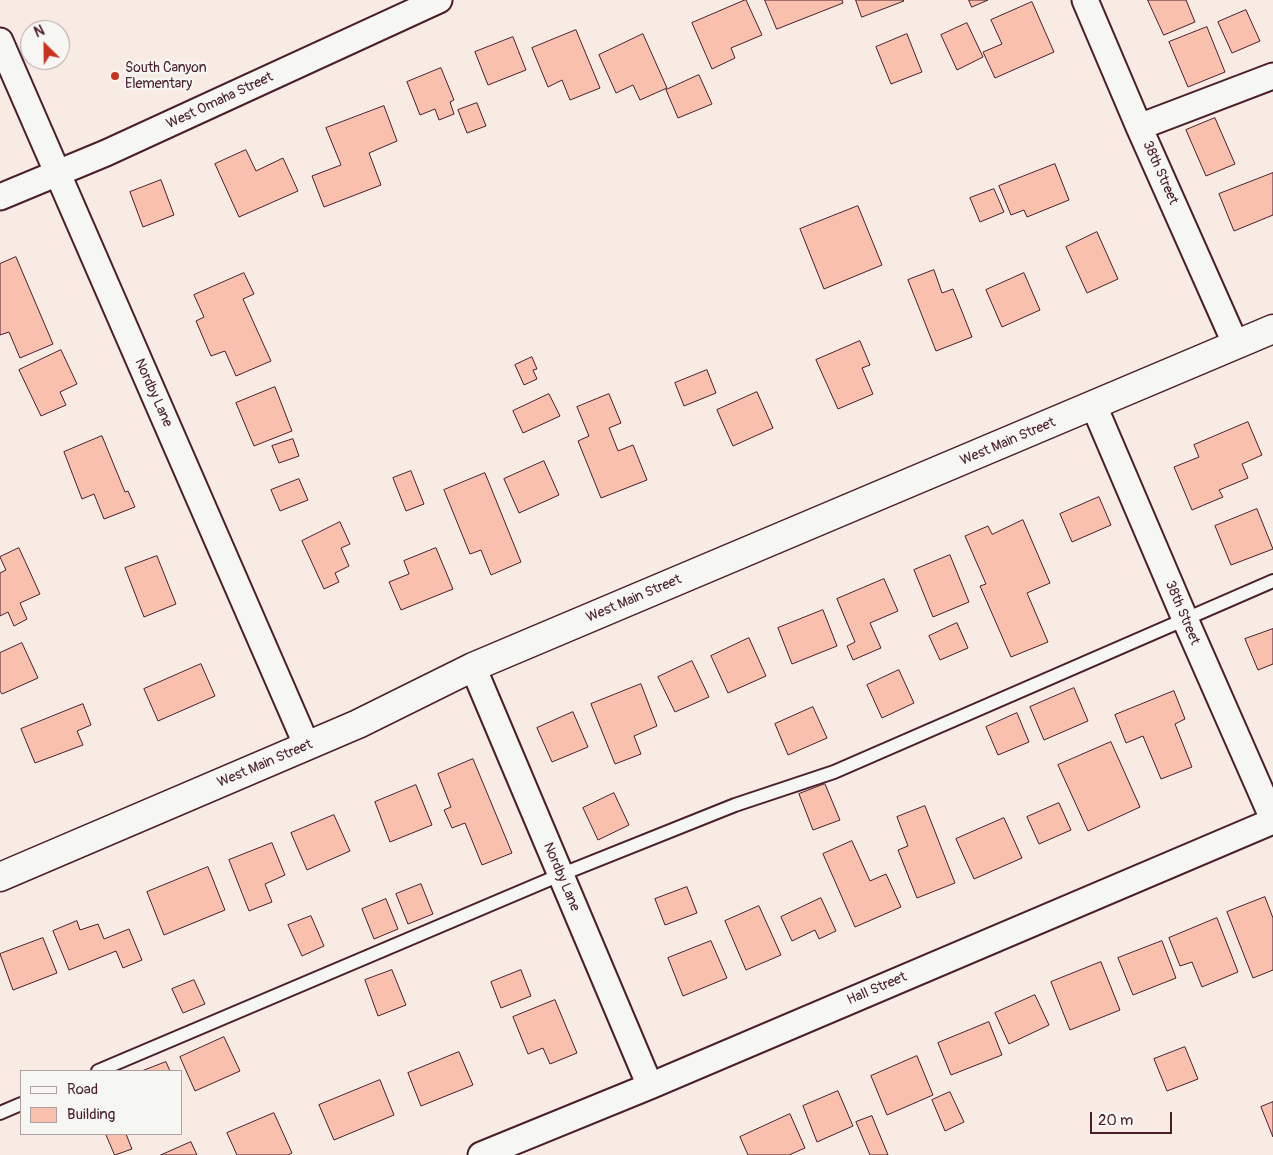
<!DOCTYPE html>
<html>
<head>
<meta charset="utf-8">
<style>
  body { margin:0 }
  #map { position:relative; width:1273px; height:1155px; overflow:hidden; background:#f7ebe4; font-family:Pangolin,sans-serif }
  canvas { display:block }
  .legend { position:absolute; left:20px; top:1070px; width:162px; height:65px; box-sizing:border-box; background:#f6f6f2; border:1px solid #b1a0a2; margin:0; padding:6px 9px; list-style:none; font-size:15px; color:#4a1f2b }
  .legend li { display:flex; align-items:center; gap:10px; height:25px }
  .legend b { width:25px; border:1px solid #b1a0a2 }
  .north { position:absolute; left:20px; top:20px; width:50px; height:50px; box-sizing:border-box; background:#f6f6f2; border:1px solid #b1a0a2; border-radius:50%; rotate:337deg; font-size:14px; font-weight:700; line-height:20px; text-align:center; color:#4a1f2b }
  .north::after { content:''; display:block; margin:auto; width:18px; height:22px; background:#c8321e; clip-path:polygon(50% 0,100% 100%,50% 72%,0 100%) }
  .scale { position:absolute; left:1090px; top:1112px; width:82px; height:22px; box-sizing:border-box; border:2px solid #4a1f2b; border-top:0; padding-left:6px; font-size:15px; line-height:18px; white-space:nowrap; color:#4a1f2b; -webkit-text-stroke:4px #f6f6f2; paint-order:stroke }
</style>
</head>
<body>
<div id="map">
<canvas width="1273" height="1155"></canvas>
<ul class="legend">
<li><b style="height:6px;background:#f6f6f2"></b>Road</li>
<li><b style="height:14px;background:#f9c0ae"></b>Building</li>
</ul>
<div class="north">N</div>
<div class="scale">20 m</div>
</div>
<script>
const ctx = document.querySelector('canvas').getContext('2d');
ctx.lineJoin = 'round';
function paint(path, color) {
  ctx.fillStyle = color;
  ctx.fill(path, 'evenodd');
}
function stroke(path, color, width, dash) {
  ctx.strokeStyle = color;
  ctx.lineWidth = width;
  ctx.lineCap = dash ? 'butt' : 'round';
  ctx.setLineDash(dash || []);
  ctx.stroke(path);
}
function write(font, color, halo, rows, align = 'center') {
  ctx.font = font + ' Pangolin,sans-serif';
  ctx.lineWidth = 4.5;
  ctx.setLineDash([]);
  ctx.textBaseline = 'middle';
  ctx.strokeStyle = halo;
  ctx.fillStyle = color;
  for (const [text, x, y, turn = 0] of rows) {
    ctx.save();
    ctx.translate(x, y);
    ctx.rotate((+turn || 0) * Math.PI / 180);
    ctx.textAlign = isNaN(turn) ? turn : align;
    if (halo) ctx.strokeText(text, 0, 0);
    ctx.fillText(text, 0, 0);
    ctx.restore();
  }
}
const building = new Path2D(`
  M745,0H746L762,35L731,48L735,58L712,69L692,23Z
  M765,0H842L843,3L777,29Z
  M856,0H903L904,1L862,17Z
  M969,0H988L972,7Z
  M1148,0H1186L1195,22L1164,35Z
  M1032,2L1054,52L995,78L983,52L1002,44L991,20Z
  M1246,10L1260,41L1232,53L1218,22Z
  M967,23L983,57L957,70L941,35Z
  M1207,27L1225,72L1188,87L1169,42Z
  M576,30L600,88L570,100L562,80L548,87L532,48Z
  M643,34L667,88L640,100L633,85L616,93L599,55Z
  M907,34L922,72L891,84L876,47Z
  M513,37L526,70L488,85L475,52Z
  M441,68L454,100L450,102L454,114L439,120L435,109L420,115L407,82Z
  M699,75L712,104L678,118L666,90Z
  M477,103L486,126L467,133L458,110Z
  M384,106L397,141L369,153L381,185L324,207L312,176L341,165L326,128Z
  M1215,118L1235,164L1206,176L1186,130Z
  M246,150L256,171L283,158L298,191L239,217L215,164Z
  M1055,164L1069,200L1027,217L1024,210L1011,215L999,186Z
  M1273,173V215L1234,231L1219,194Z
  M161,180L174,215L143,227L130,192Z
  M994,189L1004,212L980,222L970,198Z
  M858,206L882,265L824,289L800,229Z
  M1097,232L1118,279L1087,293L1066,247Z
  M16,257L53,344L20,358L9,332L0,335V264Z
  M934,270L942,293L953,289L972,337L936,351L908,280Z
  M244,273L254,294L243,299L271,361L236,376L225,351L211,356L196,321L204,317L194,295Z
  M1024,273L1040,310L1002,327L986,290Z
  M860,341L870,365L862,368L873,394L838,409L816,360Z
  M61,350L77,384L60,392L66,405L41,416L19,370Z
  M532,357L537,369L533,370L537,379L524,385L515,365Z
  M707,370L716,393L684,406L675,383Z
  M275,387L292,431L254,446L236,403Z
  M757,392L773,428L733,446L717,410Z
  M549,394L560,416L523,433L513,411Z
  M609,394L621,423L609,428L618,451L633,445L647,480L601,498L578,441L589,436L577,407Z
  M1248,422L1262,455L1242,464L1248,478L1219,490L1223,497L1192,510L1174,467L1199,457L1194,445Z
  M102,436L125,492L128,491L135,507L104,519L94,494L82,499L64,452Z
  M293,439L299,456L279,463L272,446Z
  M544,461L559,495L519,513L504,479Z
  M411,471L424,504L406,511L393,478Z
  M485,473L521,562L491,575L481,550L470,554L444,490Z
  M299,479L308,500L280,511L271,490Z
  M1099,497L1111,525L1072,542L1060,514Z
  M1257,509L1273,549L1231,565L1215,526Z
  M1023,520L1050,583L1027,593L1048,642L1011,657L980,586L986,584L965,536L988,526L992,534Z
  M340,522L350,544L341,548L349,566L335,573L339,582L324,589L302,541Z
  M19,548L40,594L20,603L27,619L14,626L8,612L0,616V573L6,570L0,557Z
  M436,548L453,589L401,610L389,582L409,574L404,561Z
  M950,555L969,602L933,617L914,570Z
  M157,556L176,604L144,617L125,568Z
  M884,579L898,611L870,623L881,648L853,660L847,646L855,642L837,599Z
  M823,610L837,646L792,664L778,628Z
  M957,623L968,648L940,660L929,636Z
  M1273,629V664L1258,670L1245,639Z
  M749,638L766,676L728,693L711,656Z
  M22,643L38,678L2,694L0,691V653Z
  M692,661L709,697L675,712L658,677Z
  M201,664L215,696L158,721L144,689Z
  M899,670L914,703L882,718L867,685Z
  M641,684L657,726L634,736L641,754L615,764L591,704Z
  M1074,688L1088,721L1044,740L1030,707Z
  M1174,691L1185,719L1175,724L1192,767L1161,779L1143,736L1126,743L1115,715Z
  M83,704L91,725L77,731L83,745L35,763L21,729Z
  M813,707L827,738L788,755L775,724Z
  M573,712L588,747L552,762L537,728Z
  M1017,713L1029,742L998,755L986,727Z
  M1111,742L1140,807L1088,831L1058,765Z
  M473,759L512,853L482,865L465,823L452,828L444,810L451,807L438,774Z
  M825,784L840,820L813,830L799,794Z
  M416,785L432,825L390,842L375,802Z
  M614,793L629,825L598,840L583,808Z
  M1059,803L1071,830L1039,844L1027,817Z
  M925,806L955,883L917,898L898,850L908,846L897,817Z
  M334,815L350,851L307,870L291,833Z
  M1004,818L1022,858L974,879L956,839Z
  M852,841L870,881L886,874L901,907L855,927L823,854Z
  M272,843L285,875L265,884L272,902L249,911L229,860Z
  M208,867L225,910L164,935L147,892Z
  M421,884L433,914L408,924L396,894Z
  M687,887L697,913L665,925L655,899Z
  M1265,897L1273,918V970L1253,978L1227,912Z
  M821,898L836,931L819,939L815,930L792,941L781,917Z
  M386,899L398,929L374,939L362,909Z
  M759,906L781,955L746,970L725,921Z
  M311,916L324,946L302,956L288,925Z
  M1217,918L1238,972L1202,987L1192,962L1180,966L1169,938Z
  M77,921L80,930L98,924L104,939L129,929L142,960L123,968L116,951L69,970L53,931Z
  M43,938L57,973L13,990L0,954Z
  M711,941L727,978L683,996L668,958Z
  M1162,941L1176,978L1133,995L1118,958Z
  M1101,962L1120,1010L1070,1030L1051,982Z
  M392,970L406,1005L378,1016L365,980Z
  M521,970L531,996L501,1008L491,982Z
  M194,980L205,1004L183,1013L172,989Z
  M1035,995L1049,1025L1009,1044L995,1013Z
  M555,1000L577,1053L550,1064L543,1048L528,1054L513,1017Z
  M989,1022L1002,1055L951,1075L938,1043Z
  M224,1037L240,1071L195,1091L180,1057Z
  M1185,1047L1198,1079L1167,1091L1154,1059Z
  M459,1052L473,1085L421,1106L408,1073Z
  M917,1056L933,1095L887,1115L871,1076Z
  M166,1062L170,1071H142Z
  M380,1080L394,1115L334,1140L319,1105Z
  M838,1091L853,1126L817,1142L803,1106Z
  M950,1092L964,1122L945,1131L932,1100Z
  M1273,1102V1137L1261,1107Z
  M274,1113L292,1153L288,1155H237L227,1133Z
  M790,1114L805,1148L789,1155H748L740,1137Z
  M872,1116L888,1155H870L856,1122Z
  M106,1134H126L132,1149L115,1155Z
  M191,1142L197,1155H161Z`);
paint(building, '#f9c0ae');
stroke(building, '#4a1f2b', 1);
const lane = new Path2D(`
  M98,1071L560,875L735,805L834,772L1273,581
  M0,1113L21,1104`);
const street = new Path2D(`
  M1085,0L1139,127L1236,345
  M0,41L307,746
  M1139,127L1273,76
  M0,197L106,153L439,0
  M1094,406L1185,619L1273,819
  M473,667L650,1086
  M481,1155L650,1086L1273,821`);
const secondary = new Path2D(`
  M0,877L358,724L473,667L1273,329`);
stroke(lane, '#4a1f2b', 16);
stroke(street, '#4a1f2b', 29);
stroke(secondary, '#4a1f2b', 31);
stroke(lane, '#f6f6f2', 12);
stroke(street, '#f6f6f2', 25);
stroke(secondary, '#f6f6f2', 28);
for (const [x, y, r, color] of [
  [115,76,5,"#c8321e"]
]) {
  const dot = new Path2D();
  dot.arc(x, y, r, 0, 2 * Math.PI);
  ctx.fillStyle = color;
  ctx.fill(dot);
  stroke(dot, '#f6f6f2', 2);
}
write('14px', '#4a1f2b', '#f6f6f2', [
  ["South Canyon",125,68],
  ["Elementary",125,84]
], 'left');
write('14px', '#4a1f2b', '#f6f6f2', [
  ["West Omaha Street",220,101,-25],
  ["38th Street",1160,173,66],
  ["Nordby Lane",153,393,66],
  ["West Main Street",1008,442,-23],
  ["West Main Street",634,599,-23],
  ["38th Street",1182,613,67],
  ["West Main Street",265,764,-23],
  ["Nordby Lane",561,877,67],
  ["Hall Street",877,989,-23]
]);
</script>
</body>
</html>
